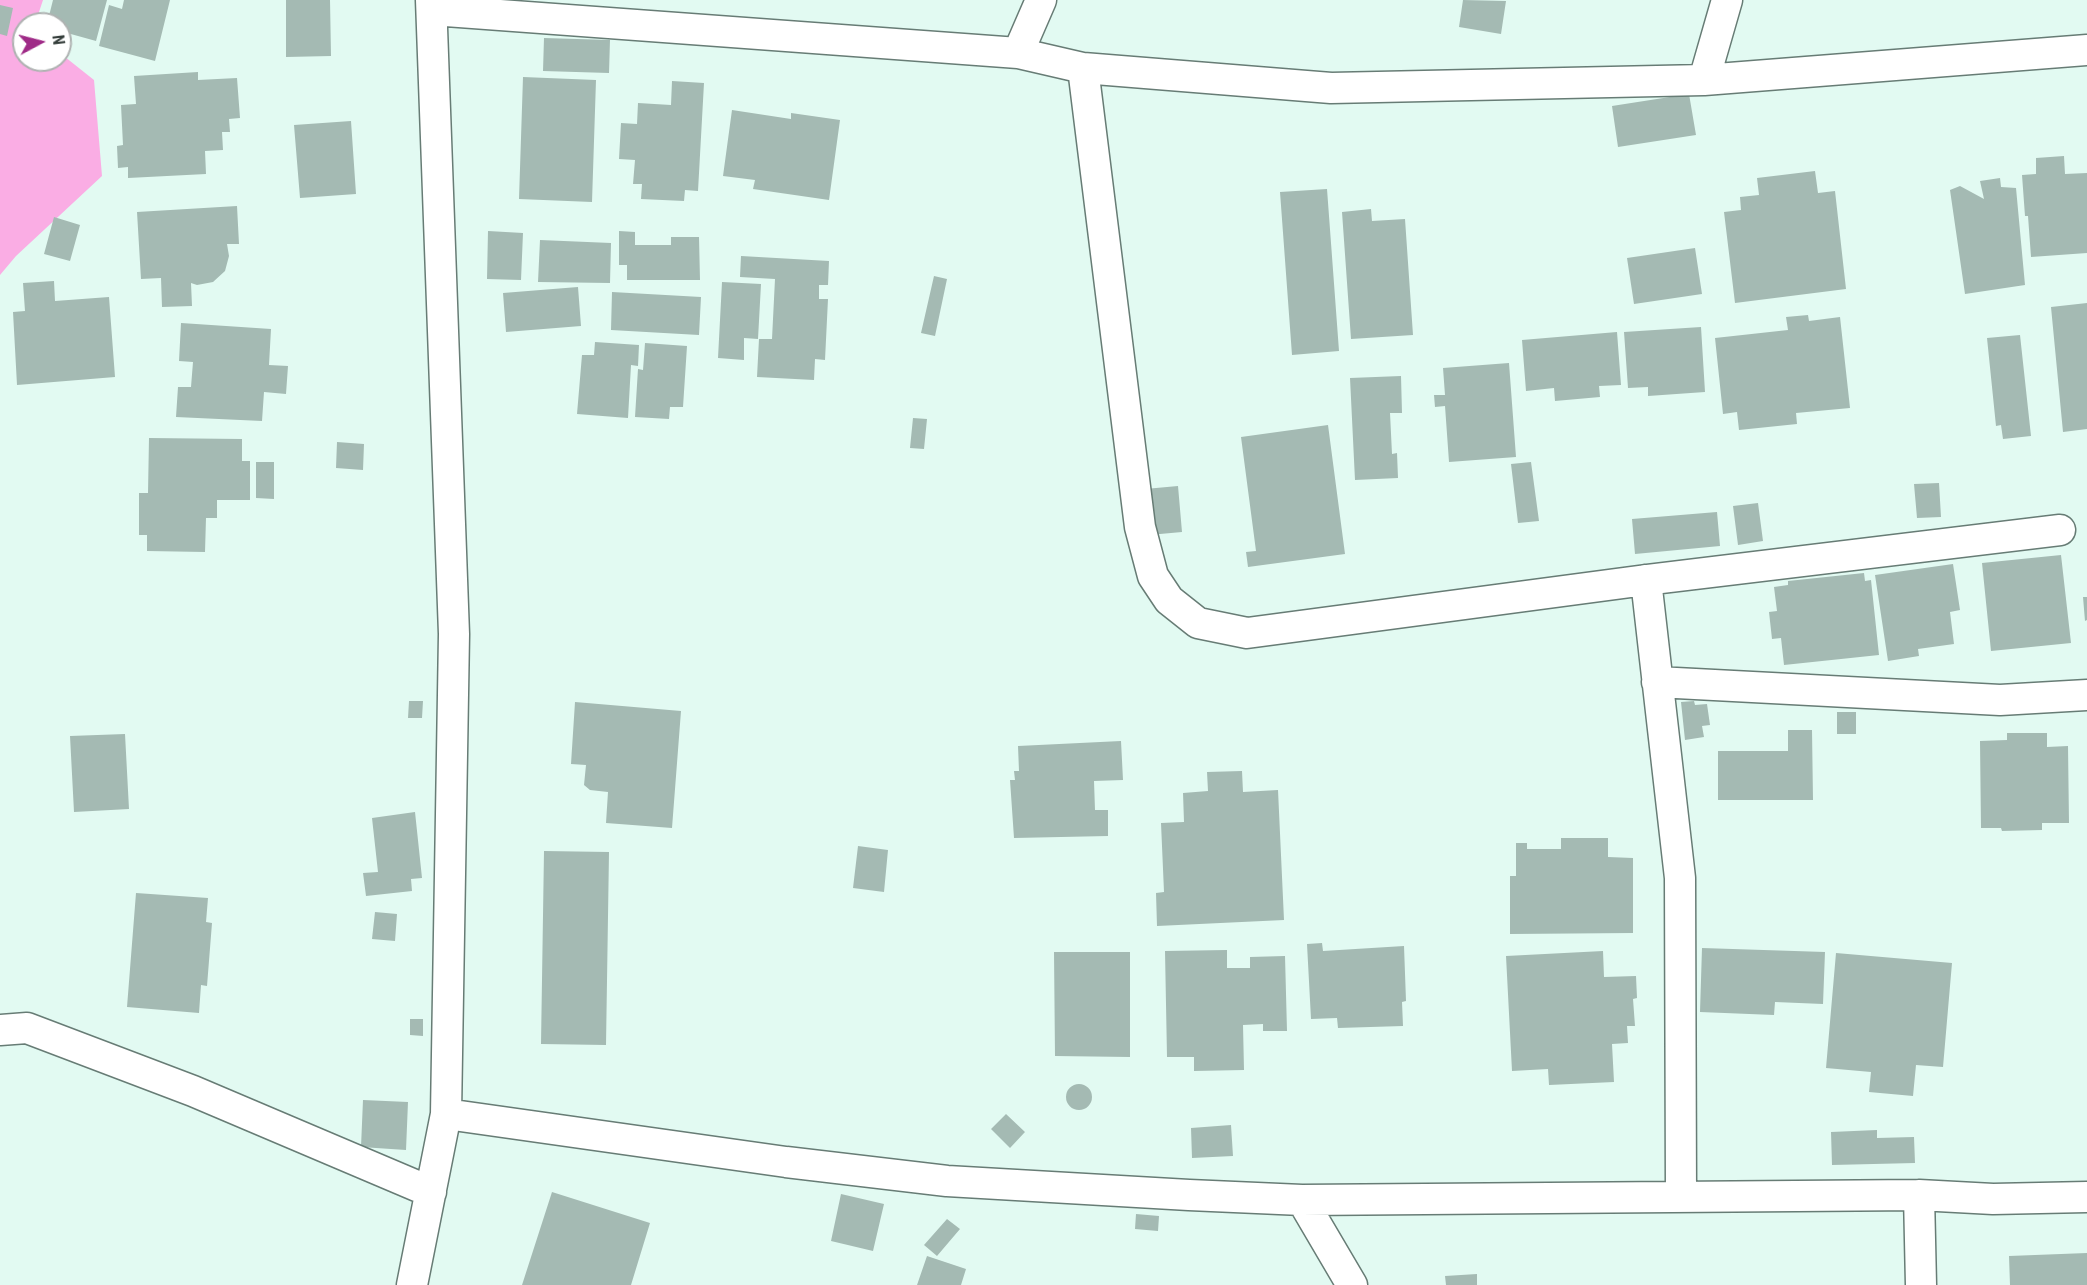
<!DOCTYPE html>
<html>
<head>
<meta charset="utf-8">
<style>
  body { margin:0 }
  #map { position:relative; width:2087px; height:1285px; overflow:hidden; background:#e2faf2; font-family:"Roboto Condensed",sans-serif }
  canvas { display:block }
  .north { position:absolute; left:12px; top:12px; width:60px; height:60px; box-sizing:border-box; background:#fff; border:2px solid #aeb2b1; border-radius:50%; rotate:83deg; font-size:16px; font-weight:700; line-height:24px; text-align:center; color:#353e3b }
  .north::after { content:''; display:block; margin:auto; width:21px; height:27px; background:#9f2b87; clip-path:polygon(50% 0,100% 100%,50% 72%,0 100%) }
</style>
</head>
<body>
<div id="map">
<canvas width="2087" height="1285"></canvas>
<div class="north">N</div>
</div>
<script>
const ctx = document.querySelector('canvas').getContext('2d');
ctx.lineJoin = 'round';
function paint(path, color) {
  ctx.fillStyle = color;
  ctx.fill(path, 'evenodd');
}
function stroke(path, color, width, dash) {
  ctx.strokeStyle = color;
  ctx.lineWidth = width;
  ctx.lineCap = dash ? 'butt' : 'round';
  ctx.setLineDash(dash || []);
  ctx.stroke(path);
}
paint(new Path2D(`
  M0,0H43L35,24H24V60H60V53L94,80L102,176L16,256L0,275Z`), '#faade4');
paint(new Path2D(`
  M53,0H107L96,41L60,31V24H47Z
  M124,0H170L155,61L99,46L109,5L122,9Z
  M286,0H330L331,56L286,57Z
  M1463,0L1506,1L1501,34L1459,27Z
  M0,5L13,8L7,36L0,34Z
  M544,38L610,40L609,73L543,71Z
  M198,72V80L237,78L240,118L229,119L230,132H222L223,150L205,151L206,174L128,178V167L118,168L117,146L123,145L121,105L136,104L134,76Z
  M523,77L596,80L592,202L519,199Z
  M672,81L704,83L698,191L685,190L684,201L641,199L642,184H633L635,160L619,159L621,123L637,124L638,103L671,105Z
  M1689,94L1696,135L1618,147L1612,106Z
  M732,110L791,119V113L840,120L829,200L753,189L755,180L723,176Z
  M351,121L356,194L300,198L294,125Z
  M2064,156L2065,174L2087,173V253L2031,257L2028,216H2025L2022,175L2036,174V158Z
  M1815,171L1818,193L1835,191L1846,289L1735,303L1724,212L1741,210L1740,197L1759,195L1757,178Z
  M2000,178L2001,187L2016,188L2025,285L1965,294L1950,190L1960,186L1984,199L1980,181Z
  M1327,189L1339,351L1292,355L1280,192Z
  M237,206L239,244H227L229,256L225,271L213,282L197,285L191,283L192,306L162,307L161,278L141,279L137,212Z
  M1371,209L1372,221L1405,219L1413,335L1351,339L1342,212Z
  M54,217L80,225L70,261L44,254Z
  M488,231L523,233L521,280L487,279Z
  M619,231L635,232V245H671V237H699L700,280H627V265H619Z
  M540,240L611,243L610,283L538,282Z
  M1695,248L1702,294L1634,304L1627,258Z
  M741,256L829,261L828,285H819V299H828L825,360L815,359L814,380L757,377L759,339H772L775,279L740,277Z
  M934,276L947,279L935,336L921,333Z
  M54,281L55,301L109,297L115,377L17,385L13,312L25,311L23,283Z
  M722,282L761,284L758,339L744,338V360L718,358Z
  M578,287L581,326L506,332L503,293Z
  M612,292L701,297L699,335L611,330Z
  M2087,303V429L2063,432L2051,307Z
  M1808,315L1809,321L1840,317L1850,408L1796,413L1797,424L1739,430L1737,412L1723,414L1715,338L1788,330L1786,317Z
  M181,323L271,329L269,365L288,366L286,394L264,392L262,421L176,417L178,387H191L193,362L179,361Z
  M1701,327L1705,392L1648,396V387L1628,388L1624,332Z
  M1617,332L1621,385L1599,386L1600,397L1555,401L1554,388L1526,391L1522,340Z
  M2020,335L2031,436L2003,439L2001,425L1996,426L1987,338Z
  M595,342L639,345L638,366L631,365L628,418L577,414L582,355H594Z
  M645,343L687,346L683,407H670L669,419L635,417L638,369L643,370Z
  M1509,363L1516,457L1449,462L1445,406L1435,407L1434,395H1445L1443,368Z
  M1401,376L1402,413H1390L1392,454L1397,453L1398,478L1355,480L1350,378Z
  M913,418L927,419L924,449L910,448Z
  M1328,425L1345,554L1248,567L1246,552L1256,551L1241,437Z
  M149,438L242,439V461H250V500H217V518H206L205,552L147,551V535H139V493H148Z
  M337,442L364,444L363,470L336,468Z
  M256,462H274V499L256,498Z
  M1531,462L1539,521L1518,523L1511,464Z
  M1939,483L1941,517L1917,518L1914,484Z
  M1178,486L1182,532L1149,535L1145,489Z
  M1758,503L1763,541L1738,545L1733,506Z
  M1717,512L1720,546L1635,554L1632,519Z
  M2061,555L2071,643L1991,651L1982,563Z
  M1953,564L1960,610L1950,612L1954,644L1918,649L1919,656L1888,661L1875,575Z
  M1864,573L1865,581L1871,580L1879,655L1784,665L1781,638L1772,639L1769,612L1777,611L1774,587L1788,585V581Z
  M2083,597H2087V620L2085,621Z
  M409,701H423L422,718H408Z
  M1694,701L1695,705L1707,704L1710,725L1702,726L1704,737L1685,740L1681,702Z
  M575,702L681,711L672,828L606,823L608,792L590,790L584,785L586,765L571,764Z
  M1837,712H1856V734H1837Z
  M1788,730H1812L1813,800H1718V751H1788Z
  M2007,733H2047V747L2068,746L2069,823H2042V830L2002,831L2001,828H1981L1980,741L2007,740Z
  M125,734L129,809L74,812L70,736Z
  M1121,741L1123,780L1094,781L1095,810H1108V836L1014,838L1010,780H1015L1014,771H1019L1018,746Z
  M1242,771L1243,792L1278,790L1284,920L1157,926L1156,893L1164,892L1161,823L1184,822L1183,793L1208,791L1207,772Z
  M415,812L422,878L411,879L412,891L366,896L363,873L378,872L372,818Z
  M1561,838H1608V857L1633,858V933L1510,934V876H1516V843H1527V849H1561Z
  M858,846L888,850L884,892L853,888Z
  M544,851L609,852L606,1045L541,1044Z
  M136,893L208,898L206,922L212,923L207,986L201,985L199,1013L127,1007Z
  M375,912L397,914L395,941L372,939Z
  M1322,943L1323,951L1404,946L1406,1001L1402,1002L1403,1026L1338,1028L1337,1018L1311,1019L1307,944Z
  M1702,948L1825,952L1823,1004L1775,1002L1774,1015L1700,1012Z
  M1227,950V968H1250V957L1285,956L1287,1031H1263V1024L1243,1025L1244,1070L1194,1071V1057H1167L1165,951Z
  M1603,951L1604,977L1636,976L1637,998L1633,999L1635,1026H1627L1628,1043L1612,1044L1614,1082L1549,1085L1548,1069L1512,1071L1506,956Z
  M1054,952H1130V1057L1055,1056Z
  M1836,953L1952,963L1943,1067L1916,1065L1913,1096L1869,1092L1871,1072L1826,1068Z
  M410,1019H423V1036L410,1035Z
  M1066 1097a13 13 0 1 1 26 0a13 13 0 1 1-26 0Z
  M363,1100L408,1102L406,1150L361,1147Z
  M1006,1114L1025,1132L1010,1148L991,1129Z
  M1231,1125L1233,1156L1192,1158L1191,1128Z
  M1877,1130V1138L1914,1137L1915,1163L1832,1165L1831,1132Z
  M552,1192L650,1223L631,1285H522Z
  M841,1194L884,1204L873,1251L831,1241Z
  M1136,1214L1159,1216L1158,1231L1135,1229Z
  M947,1219L960,1229L937,1256L924,1245Z
  M2087,1253V1285H2010L2009,1256Z
  M927,1256L966,1269L961,1285H917Z
  M1477,1274V1285H1446L1445,1276Z`), '#a4bab3');
const minor = new Path2D(`
  M432,10L1018,53L1083,68L1331,88L1704,80L2087,50
  M1018,53L1041,0
  M1083,68L1140,527L1153,576L1169,600L1198,623L1247,633L1646,580L2060,530
  M1704,80L1727,0
  M1646,580L1680,878L1681,1196
  M1657,682L2000,700L2087,695
  M0,1030L27,1028L193,1091L431,1192
  M446,1114L786,1162L947,1181L1189,1195L1302,1200L1919,1195L1993,1199L2087,1197
  M1919,1195L1921,1285
  M1302,1200L1352,1285
  M412,1285L446,1114L454,634L431,0`);
stroke(minor, '#677c75', 33);
stroke(minor, '#fff', 30);
</script>
</body>
</html>
